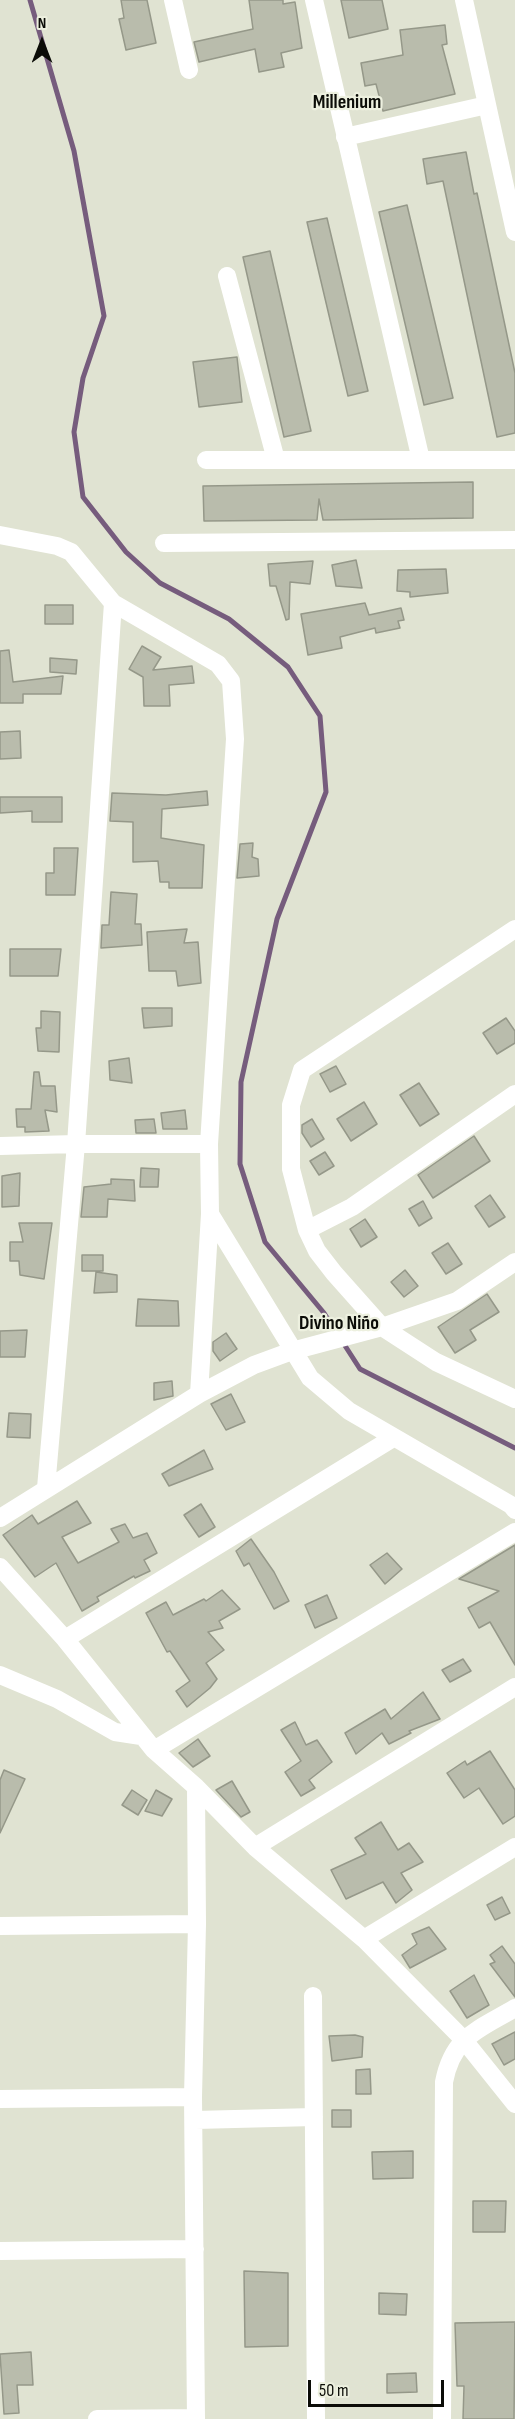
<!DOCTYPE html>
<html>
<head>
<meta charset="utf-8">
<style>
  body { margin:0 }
  #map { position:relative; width:515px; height:2419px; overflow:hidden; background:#e0e3d2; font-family:"Sofia Sans Condensed",sans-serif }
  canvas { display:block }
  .north { position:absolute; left:12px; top:12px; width:60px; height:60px; -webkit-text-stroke:4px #edf0df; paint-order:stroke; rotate:0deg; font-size:16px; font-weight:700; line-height:24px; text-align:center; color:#0b0c07 }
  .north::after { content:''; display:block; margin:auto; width:21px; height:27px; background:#0b0c07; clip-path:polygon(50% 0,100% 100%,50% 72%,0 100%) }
  .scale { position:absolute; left:308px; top:2380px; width:136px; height:27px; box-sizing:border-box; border:3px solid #0b0c07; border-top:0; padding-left:8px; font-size:18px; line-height:21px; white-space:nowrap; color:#0b0c07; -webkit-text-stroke:4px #edf0df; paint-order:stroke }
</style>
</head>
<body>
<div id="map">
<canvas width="515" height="2419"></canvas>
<div class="north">N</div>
<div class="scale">50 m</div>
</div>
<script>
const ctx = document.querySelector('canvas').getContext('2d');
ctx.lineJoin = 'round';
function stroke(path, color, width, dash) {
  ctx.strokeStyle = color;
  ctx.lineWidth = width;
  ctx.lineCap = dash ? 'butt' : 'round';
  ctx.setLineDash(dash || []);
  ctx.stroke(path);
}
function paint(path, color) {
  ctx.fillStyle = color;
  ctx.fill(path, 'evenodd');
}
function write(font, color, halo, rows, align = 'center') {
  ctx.font = font + ' "Sofia Sans Condensed",sans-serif';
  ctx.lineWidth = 4.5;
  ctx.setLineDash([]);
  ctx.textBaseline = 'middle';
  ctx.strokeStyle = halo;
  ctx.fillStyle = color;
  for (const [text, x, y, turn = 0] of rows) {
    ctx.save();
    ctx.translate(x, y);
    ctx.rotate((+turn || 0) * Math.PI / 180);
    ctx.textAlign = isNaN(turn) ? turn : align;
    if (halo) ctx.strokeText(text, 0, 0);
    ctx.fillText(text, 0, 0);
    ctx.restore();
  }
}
stroke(new Path2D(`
  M30,0L74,151L104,316L83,378L74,432L83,497L126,552L160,583L229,619L288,667L320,716L326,792L277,919L241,1082L240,1164L265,1242L324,1313L360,1369L515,1448`), '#765c7d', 5);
const building = new Path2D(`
  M121,0H147L156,43L126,50L119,19L124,18Z
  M249,0H283V4L295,2L302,48L281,53L284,67L259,72L255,49L199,62L194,42L253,29Z
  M341,0H382L388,29L349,38Z
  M445,25L447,44L442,45L455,94L383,111L376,84L365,86L361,63L403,55L400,30Z
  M466,152L474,194L477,193L515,373V433L497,437L443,181L427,184L423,159Z
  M407,205L453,398L424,405L379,212Z
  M327,218L368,391L348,396L307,222Z
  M270,251L311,431L284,437L243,257Z
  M237,357L242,402L199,407L193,362Z
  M473,482V518L323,520L319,499L317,520L204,521L203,486Z
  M356,560L362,588L336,586L332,565Z
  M313,561L310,584L290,582L289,619L286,620L276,586H270L268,564Z
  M446,569L448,593L410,597V592L397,591L398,570Z
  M365,603L369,615L401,608L404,620L398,621L400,628L376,633L375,628L340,637L342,648L308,655L301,614Z
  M45,605H73V624H45Z
  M142,646L161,657L153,670L192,666L194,683L169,685L170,706H144L143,677L129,669Z
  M9,650L13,682L63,676L61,694H23V703H0V651Z
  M50,658L77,660L76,674L50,672Z
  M20,731L21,758L0,759V732Z
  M207,791L208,805L162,809L161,838L204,845L202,888H169V882H160L158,861L133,862V822L110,821L112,793L166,795Z
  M0,797H62V822H32V811L0,813Z
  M253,843L252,857L258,859L259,876L237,878L240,844Z
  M54,848H78L75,895H46V873H54Z
  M111,892L137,894L135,924H141L142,945L101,948L102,925H109Z
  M187,929L184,943L198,942L201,983L178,986L176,971H149L147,932Z
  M10,949H61L58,976H10Z
  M142,1008H172V1026L144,1028Z
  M41,1011L60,1012L59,1052L38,1051L36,1028H41Z
  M506,1018L515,1031V1043L497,1054L483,1033Z
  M129,1058L132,1083L110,1080L109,1061Z
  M336,1066L346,1084L330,1092L320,1074Z
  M34,1072H39L41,1086H55L57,1112L45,1110L49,1131L25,1132V1127H17L16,1109H31Z
  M419,1083L439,1114L420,1126L400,1095Z
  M364,1102L377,1124L351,1141L337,1119Z
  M185,1110L187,1129H163L161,1113Z
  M154,1119L156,1133H136L135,1120Z
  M312,1119L324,1139L311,1147L302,1133V1125Z
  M474,1136L490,1161L433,1198L418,1175Z
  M325,1152L334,1166L319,1175L310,1161Z
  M141,1168L159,1169L158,1187H140Z
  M20,1173L19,1206L2,1207V1176Z
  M111,1179L134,1180L135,1201L108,1199L107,1217H81L84,1187L111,1184Z
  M490,1195L505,1217L489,1227L475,1206Z
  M423,1201L432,1218L419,1226L409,1209Z
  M365,1219L377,1237L361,1247L350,1229Z
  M19,1223H52L44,1279L20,1275L19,1261H10V1242H23Z
  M448,1243L462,1264L446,1274L432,1253Z
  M82,1255H103V1271H82Z
  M405,1270L418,1286L404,1297L391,1282Z
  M96,1272L117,1275V1292L94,1293Z
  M487,1294L499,1312L470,1330L476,1340L455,1353L438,1327Z
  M138,1299L178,1301L179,1326H136Z
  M27,1330L25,1357H0V1331Z
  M226,1333L237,1349L220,1361L213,1351V1342Z
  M172,1381L173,1396L154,1400V1383Z
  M231,1394L245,1422L226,1430L211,1404Z
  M9,1413L31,1414L30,1438L7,1437Z
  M204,1450L213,1469L169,1486L162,1474Z
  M77,1501L91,1523L62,1537L78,1563L119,1542L111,1529L125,1524L133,1538L147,1533L157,1553L144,1560L150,1571L135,1578L134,1576L97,1597L99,1601L82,1611L56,1563L35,1577L3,1535L32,1515L38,1524Z
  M201,1504L215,1527L199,1537L184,1515Z
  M251,1539L274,1572L289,1601L274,1609L249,1563L244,1566L236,1551Z
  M515,1545V1665L490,1622L479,1628L468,1608L499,1591L459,1579Z
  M387,1553L402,1569L385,1584L370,1565Z
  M222,1590L240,1609L219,1621L223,1628L208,1632L224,1650L206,1663L217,1679L210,1688L187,1707L176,1691L190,1681L170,1651L167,1652L146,1613L166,1602L173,1615L204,1599L206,1601Z
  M327,1595L337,1618L315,1628L305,1605Z
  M463,1659L471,1671L450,1682L442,1670Z
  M423,1692L440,1719L409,1731L411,1733L389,1744L382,1733L356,1754L345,1733L385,1709L391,1719Z
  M295,1722L306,1745L317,1740L332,1762L309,1780L315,1788L301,1796L285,1772L301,1761L281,1730Z
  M198,1739L210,1756L193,1767L179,1753Z
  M490,1751L515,1790V1816L503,1824L479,1788L464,1798L447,1773L465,1761L467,1765Z
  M4,1770L25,1779L0,1833V1780Z
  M232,1781L250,1812L241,1817L216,1790Z
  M132,1790L147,1800L138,1815L122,1805Z
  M156,1790L172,1799L162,1816L145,1811Z
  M381,1822L398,1850L409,1843L423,1862L401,1873L412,1890L396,1903L383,1882L346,1899L331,1870L366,1854L355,1838Z
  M502,1897L510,1913L495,1920L487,1905Z
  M429,1927L446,1949L410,1968L402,1955L417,1944L412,1934Z
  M502,1946L515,1964V1997L490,1964L495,1962L490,1955Z
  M474,1975L489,2005L467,2018L450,1991Z
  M515,2032V2059L504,2065L492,2044Z
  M355,2035L363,2037L362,2057L332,2061L329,2036Z
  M370,2069L371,2094H356V2070Z
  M332,2110H351V2127H332Z
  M413,2151V2178L373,2179L372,2152Z
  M473,2201H506L505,2232H473Z
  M244,2271L288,2273V2346L245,2347Z
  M379,2293L407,2294L406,2315L379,2314Z
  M515,2322L514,2419H463L464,2386H457L455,2323Z
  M31,2352L33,2385H17L19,2413L4,2414L0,2354Z
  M416,2373L417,2392L387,2393V2374Z`);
paint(building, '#b9bcac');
stroke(building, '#959889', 1.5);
stroke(new Path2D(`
  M173,0L189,70
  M314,0L421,460
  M464,0L515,232
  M345,137L487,105
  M227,276L276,460
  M206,460H515
  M0,535L57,546L71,552L113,603L218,664L231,681L235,739L209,1144L210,1214L199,1394
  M164,543L515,540
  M515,929L302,1070L291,1105V1169L307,1230L317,1251L334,1273L382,1327L436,1362L515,1399
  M0,1146L76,1144H209
  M210,1214L310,1378L349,1411L511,1505L515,1510
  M307,1230L352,1207L515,1094
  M46,1488L76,1144L113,603
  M0,1518L199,1394L254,1365L292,1351L382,1327L457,1301L515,1262
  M0,1567L65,1639L154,1750L196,1787L255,1847L364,1939L463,2039L515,2104
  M65,1639L393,1438
  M0,1675L57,1699L115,1732L141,1736
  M154,1750L515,1532
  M196,1787L197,1924L193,2097L196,2419
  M255,1847L515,1687
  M0,1926L197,1924
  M364,1939L515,1847
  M313,1996L316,2419
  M0,2099L193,2097
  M195,2120L314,2117
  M0,2251L195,2249
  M97,2419L196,2418
  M442,2419L444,2082C453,2036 478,2030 515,2008`), '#fff', 18);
write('bold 20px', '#0b0c07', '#edf0df', [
  ["Millenium",347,103],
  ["Divino Niño",339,1324]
]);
</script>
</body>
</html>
